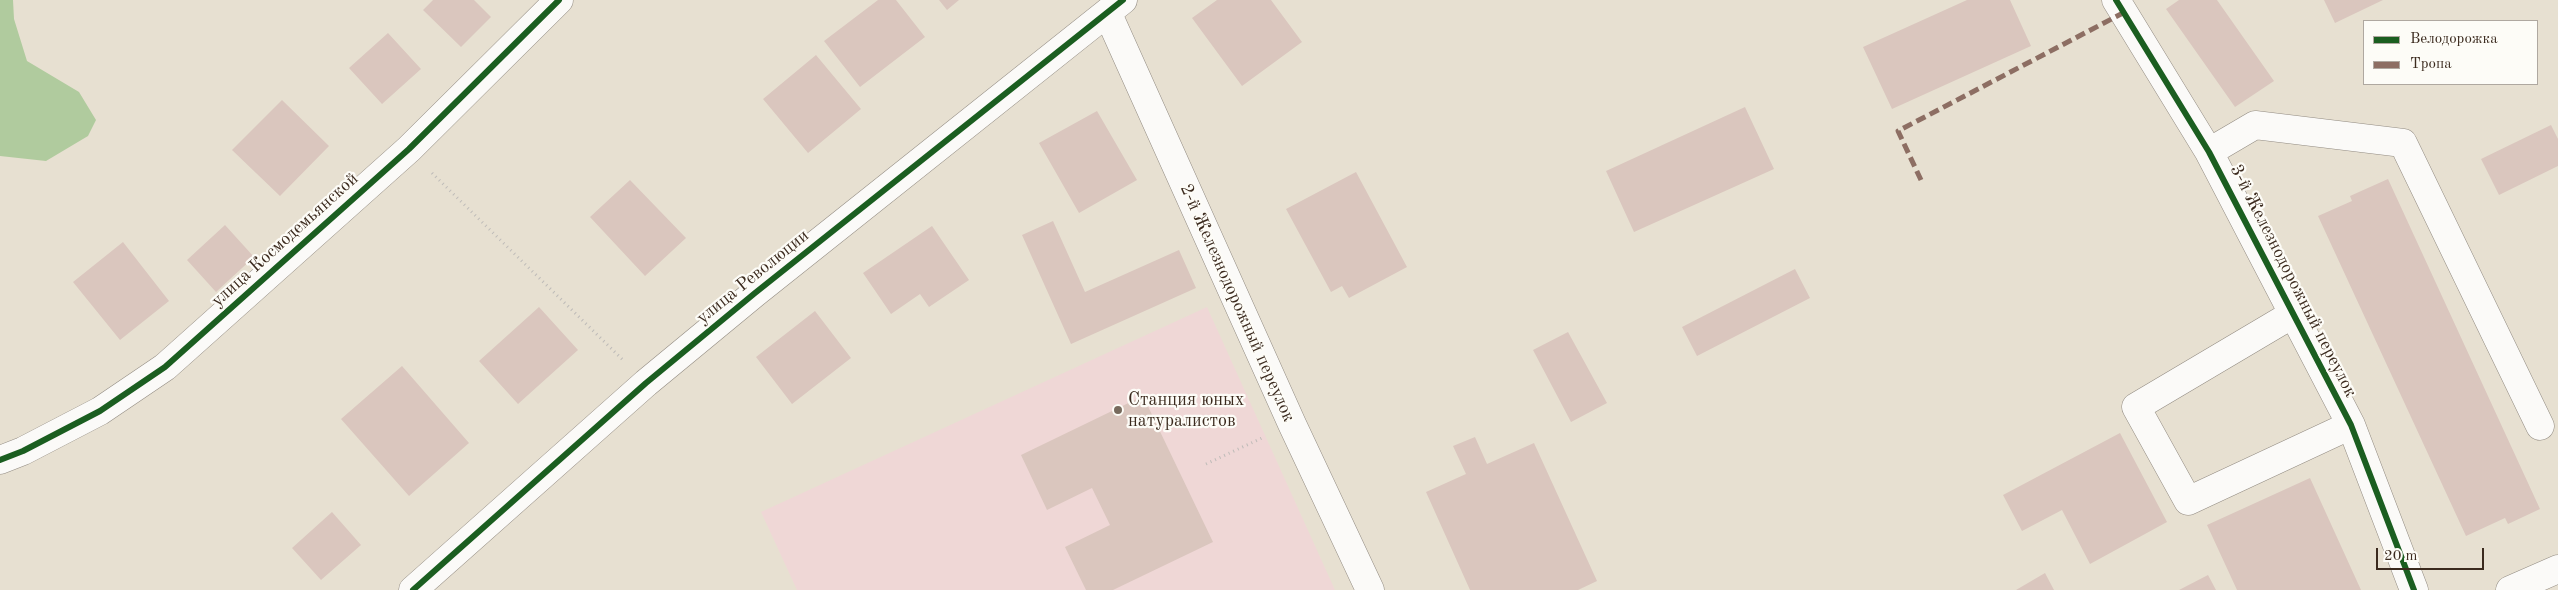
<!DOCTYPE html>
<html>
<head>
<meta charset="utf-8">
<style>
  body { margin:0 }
  #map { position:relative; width:2558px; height:590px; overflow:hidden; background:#e7e0d1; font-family:"Old Standard TT",serif }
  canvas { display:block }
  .legend { position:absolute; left:2363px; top:20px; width:175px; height:65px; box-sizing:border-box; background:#fdfcf7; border:1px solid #afa8a0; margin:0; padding:6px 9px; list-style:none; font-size:15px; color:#3b2a1e }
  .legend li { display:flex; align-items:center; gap:10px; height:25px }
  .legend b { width:25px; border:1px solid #afa8a0 }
  .scale { position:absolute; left:2376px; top:548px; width:108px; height:22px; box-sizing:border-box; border:2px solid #3b2a1e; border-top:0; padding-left:6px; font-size:15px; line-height:18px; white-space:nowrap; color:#3b2a1e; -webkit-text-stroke:4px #fdfcf7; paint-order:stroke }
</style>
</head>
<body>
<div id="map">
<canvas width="2558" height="590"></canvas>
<ul class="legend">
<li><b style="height:6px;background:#1b5e20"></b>Велодорожка</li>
<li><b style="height:6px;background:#8d6e63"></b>Тропа</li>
</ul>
<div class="scale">20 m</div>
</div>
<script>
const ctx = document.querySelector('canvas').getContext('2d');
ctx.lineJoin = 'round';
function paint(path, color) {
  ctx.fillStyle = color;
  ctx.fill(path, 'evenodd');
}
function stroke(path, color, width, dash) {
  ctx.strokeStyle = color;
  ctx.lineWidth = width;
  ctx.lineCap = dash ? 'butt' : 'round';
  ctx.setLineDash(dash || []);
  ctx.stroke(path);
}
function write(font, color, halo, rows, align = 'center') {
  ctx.font = font + ' "Old Standard TT",serif';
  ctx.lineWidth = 4.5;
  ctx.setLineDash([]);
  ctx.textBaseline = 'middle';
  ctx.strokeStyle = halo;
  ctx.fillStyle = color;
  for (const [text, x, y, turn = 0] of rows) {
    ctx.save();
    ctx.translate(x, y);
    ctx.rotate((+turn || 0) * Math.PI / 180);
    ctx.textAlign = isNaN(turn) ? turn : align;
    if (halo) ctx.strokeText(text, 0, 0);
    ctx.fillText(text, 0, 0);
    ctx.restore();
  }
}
paint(new Path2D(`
  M1207,307L1335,590H797L761,512Z`), '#efd7d6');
paint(new Path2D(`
  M0,0H13L14,19L27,61L79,92L96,120L88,136L46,161L0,156Z`), '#b0cb9e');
paint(new Path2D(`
  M433,0H474L491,17L461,47L423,10Z
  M878,0H896L925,37L860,87L824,41Z
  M939,0H959L947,10Z
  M1217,0H1271L1302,42L1242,86L1192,18Z
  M1967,0H2010L2031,46L1892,109L1863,47Z
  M2179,0H2217L2274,81L2235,107L2166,9Z
  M2324,0H2383L2335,23Z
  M388,33L421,69L382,104L349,68Z
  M816,55L861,109L808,153L763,99Z
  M282,100L329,146L280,196L232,150Z
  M1745,107L1774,169L1634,232L1606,171Z
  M1097,111L1137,180L1079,213L1039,143Z
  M2551,125L2558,139V166L2499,195L2481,159Z
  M1356,172L1407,267L1349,298L1342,286L1331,292L1286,209Z
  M2388,179L2540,509L2508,524L2505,518L2466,536L2318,216L2352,201L2350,196Z
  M630,180L686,238L645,276L590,217Z
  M1053,221L1085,292L1179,250L1196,288L1071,344L1022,235Z
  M225,225L254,257L216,292L187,260Z
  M932,226L969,280L929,307L920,294L891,314L863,273Z
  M123,242L169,301L120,340L73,282Z
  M1795,269L1810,298L1697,356L1682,327Z
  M539,307L578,350L518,404L479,361Z
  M815,311L851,358L792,404L756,357Z
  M1568,332L1607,403L1571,422L1533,350Z
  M402,366L469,443L409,496L341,419Z
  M1143,396L1213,542L1113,590H1086L1065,547L1110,525L1092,488L1047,510L1021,455Z
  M2120,433L2167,522L2090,564L2062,510L2022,531L2003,495Z
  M1475,437L1487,464L1534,443L1597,581L1578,590H1470L1426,492L1466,474L1453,446Z
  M2310,478L2361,590H2237L2207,525Z
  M332,512L361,545L321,580L292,548Z
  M2045,573L2054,590H2016Z
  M2208,575L2216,590H2179Z`), '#dac6be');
const minor = new Path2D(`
  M2116,0L2209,152L2351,425L2414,590
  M1108,14L1292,424L1370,590
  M2209,152L2255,125L2403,143L2540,426
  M2293,314L2136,407L2188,501L2351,425
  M0,460L23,451L100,411L165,367L409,149L559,0
  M413,590L646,383L755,293L1123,0
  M2510,590L2558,569`);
stroke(minor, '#928b82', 29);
stroke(new Path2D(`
  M432,173L624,361
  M1206,464L1262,438`), '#bebbb8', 3, [1, 4]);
stroke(minor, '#fbfaf8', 28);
stroke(new Path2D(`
  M1921,180L1898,131L2123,13`), '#8d6e63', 5, [10, 5]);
stroke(new Path2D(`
  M2116,0L2209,152L2351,425L2414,590
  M0,460L23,451L100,411L165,367L409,149L559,0
  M413,590L646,383L755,293L1123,0`), '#1b5e20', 6);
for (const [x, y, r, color] of [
  [1118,410,5,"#776a5d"]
]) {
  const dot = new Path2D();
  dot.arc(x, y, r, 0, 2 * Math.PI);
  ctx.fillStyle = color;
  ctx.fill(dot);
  stroke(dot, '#fdfcf7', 2);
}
write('18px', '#3b2a1e', '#fdfcf7', [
  ["улица Космодемьянской",285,240,-42],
  ["улица Революции",753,277,-39],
  ["3-й Железнодорожный переулок",2293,281,63],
  ["2-й Железнодорожный переулок",1237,303,66]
]);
write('18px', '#3b2a1e', '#fdfcf7', [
  ["Станция юных",1128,400],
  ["натуралистов",1128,421]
], 'left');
</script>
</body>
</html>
